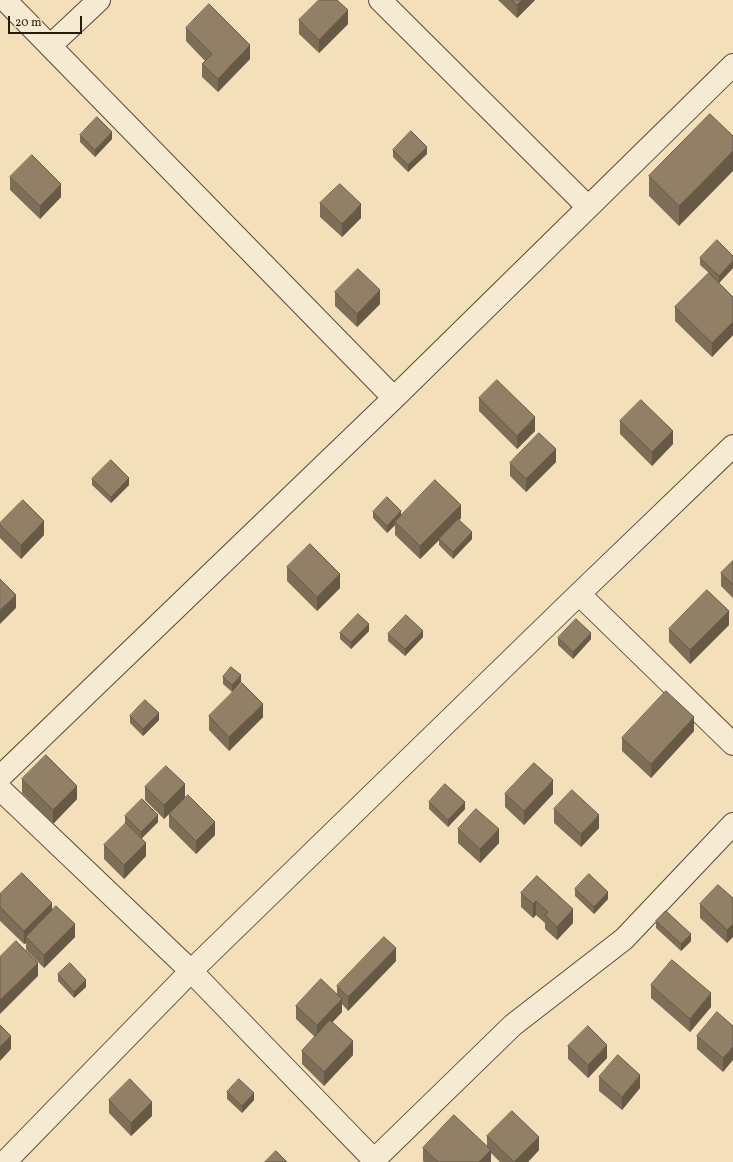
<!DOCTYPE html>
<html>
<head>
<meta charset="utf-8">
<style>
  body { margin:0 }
  #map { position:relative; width:733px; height:1162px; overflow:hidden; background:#f3dfb9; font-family:Vollkorn,serif }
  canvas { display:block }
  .scale { position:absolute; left:8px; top:16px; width:74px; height:18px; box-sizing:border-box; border:2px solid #261a0d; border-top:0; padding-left:5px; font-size:12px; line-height:14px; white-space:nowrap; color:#261a0d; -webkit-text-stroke:3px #f7ead2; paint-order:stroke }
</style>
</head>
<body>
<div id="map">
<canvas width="733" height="1162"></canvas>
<div class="scale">20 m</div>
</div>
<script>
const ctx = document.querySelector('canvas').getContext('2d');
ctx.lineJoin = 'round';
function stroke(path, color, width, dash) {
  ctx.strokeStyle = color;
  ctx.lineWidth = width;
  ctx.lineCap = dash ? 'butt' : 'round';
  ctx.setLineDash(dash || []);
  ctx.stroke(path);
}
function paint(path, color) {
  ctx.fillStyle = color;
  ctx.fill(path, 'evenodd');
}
const minor = new Path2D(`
  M5,0L394,398
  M380,0L588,207
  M50,46L99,0
  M579,594L733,744
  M0,777L394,398L733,65
  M0,789L191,971L376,1162
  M5,1162L191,971L579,594L733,446
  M372,1162L513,1025L624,939L733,824`);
stroke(minor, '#594b38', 24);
stroke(minor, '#f7ead2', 22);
paint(new Path2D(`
  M498,0H535L517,18Z
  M299,20L348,24L319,53L299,34Z
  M186,28L250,59L218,92L202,77V64L205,61L186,41Z
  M710,114L679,226L649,196V176Z
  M80,135L112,139L95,157L80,142Z
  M393,150L427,154L408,172L393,157Z
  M10,177L61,197L40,219L10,190Z
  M320,203L361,218L342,237L320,217Z
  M733,256V268L719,283L733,297V335L712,357L675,321V307L709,273L700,265V258Z
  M335,292L380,304L357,327L335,306Z
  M479,398L535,431L517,449L479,411Z
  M620,421L673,444L652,466L620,434Z
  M556,462L526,492L510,476V463Z
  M92,479L129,485L111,503L92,485Z
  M373,512L401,515L461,518L459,520L472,539L453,559L439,545V540L420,559L395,535V525L387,533L373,518Z
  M0,523L44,535L21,559L0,538Z
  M733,561V598L721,586V573Z
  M287,567L340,588L317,611L287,581Z
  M729,625L690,664L669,642V629Z
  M369,631L351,649L340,639V633Z
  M388,634L423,637L405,656L388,641Z
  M558,638L591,639L573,659L558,645Z
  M223,677L241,682L232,692L223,684Z
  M130,716L159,720L143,736L130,723Z
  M209,716L263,717L229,751L209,730Z
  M694,731L651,778L622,751V738Z
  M22,779L77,799L53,824L22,793Z
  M145,787L185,798L164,819L145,800Z
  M505,794H553L524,825L505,807Z
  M429,802L465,809L448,827L429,809Z
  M554,809L599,828L581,847L554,823Z
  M169,814L215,835L196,854L169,827Z
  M125,816L158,822L142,838L146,856L124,879L104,859V845L126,824L125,823Z
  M458,829L499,843L480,863L458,843Z
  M537,876L573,923L557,940L545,929V923L536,915L533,918L521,907V893Z
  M575,889L608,899L594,914L575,896Z
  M0,894L52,909L75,937L44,968L26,950V943L24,944L0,921Z
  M733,898L727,943L700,918V904Z
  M656,921L691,941L681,951L656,928Z
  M396,961L348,1011L342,1004V1012L332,1022L353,1055L324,1086L302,1064V1051L315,1037L296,1019V1006L337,994V986Z
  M58,974L86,987L74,998L58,981Z
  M651,985L711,1007L690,1032L651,998Z
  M733,1026L723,1072L697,1049V1036Z
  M568,1046L607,1058L588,1078L568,1059Z
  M599,1077L640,1088L622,1110L599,1091Z
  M227,1092L254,1100L242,1113L227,1099Z
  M109,1100L152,1116L131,1136L109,1113Z
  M487,1136L539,1150L528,1162H500L491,1153V1162H424L423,1161V1148L487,1147Z`), '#7d6e58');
paint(new Path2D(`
  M522,0H535L517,18V5Z
  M348,10V24L319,53V40Z
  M250,45V59L218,92V79Z
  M112,132V139L95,157V150Z
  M427,147V154L408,172V165Z
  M733,151V171L679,226V206Z
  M61,184V197L40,219V206Z
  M361,204V218L342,237V224Z
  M733,261V268L719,283V276Z
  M380,290V304L357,327V314Z
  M733,322V335L712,357V343Z
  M535,417V431L517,449V436Z
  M673,431V444L652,466V452Z
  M556,449V462L526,492V479Z
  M129,478V485L111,503V497Z
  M461,505V518L440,540L439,539V540L420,559V546Z
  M401,511V518L395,522V525L387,533V526Z
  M44,521V535L21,559V545Z
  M472,532V539L453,559V552Z
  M340,574V588L317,611V597Z
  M16,595V608L0,624V610Z
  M729,611V625L690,664V650Z
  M369,624V631L351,649V642Z
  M423,631V637L405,656V649Z
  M591,633V639L573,659V652Z
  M241,675V682L232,692V685Z
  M263,704V717L229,751V737Z
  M159,713V720L143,736V729Z
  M694,717V731L651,778V764Z
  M553,780V794L524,825V811Z
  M185,784V798L164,819V805Z
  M77,786V799L53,824V810Z
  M465,802V809L448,827V820Z
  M158,815V822L141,839V832Z
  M599,815V828L581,847V834Z
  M215,822V835L196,854V841Z
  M499,829V843L480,863V849Z
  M146,843V856L124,879V865Z
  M608,892V899L594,914V907Z
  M536,901V915L533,918V904Z
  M52,903V916L26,937V943L24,944V931Z
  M573,909V923L557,940V927Z
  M75,924V937L44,968V955Z
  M733,924V937L727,943V930Z
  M691,934V941L681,951V944Z
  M396,948V961L348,1011V997Z
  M38,963V976L0,1014V1000Z
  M86,980V987L74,998V992Z
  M711,993V1007L690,1032V1019Z
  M342,999V1012L317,1039V1025Z
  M11,1036V1049L0,1061V1047Z
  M353,1041V1055L324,1086V1072Z
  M607,1045V1058L588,1078V1065Z
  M733,1047V1060L723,1072V1058Z
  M640,1075V1088L622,1110V1097Z
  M254,1093V1100L242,1113V1106Z
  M152,1102V1116L131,1136V1123Z
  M539,1137V1150L528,1162H514Z
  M491,1150V1162H479Z`), '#665a47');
const building = new Path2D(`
  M319,0H337L348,10L319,40L299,20Z
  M512,0H522L517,5Z
  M209,4L250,45L218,79L202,64L212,54L186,28Z
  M710,114L733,136V151L679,206L649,176Z
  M97,117L112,132L95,150L80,135Z
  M411,131L427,147L408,165L393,150Z
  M32,155L61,184L40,206L10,177Z
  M340,184L361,204L342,224L320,203Z
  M717,240L733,256V261L719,276L700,258Z
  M358,269L380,290L357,314L335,292Z
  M709,273L733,297V322L712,343L675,307Z
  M497,380L535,417L517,436L479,398Z
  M641,400L673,431L652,452L620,421Z
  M539,433L556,449L526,479L510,463Z
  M111,460L129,478L111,497L92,479Z
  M435,480L461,505L420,546L395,522Z
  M387,497L401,511L387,526L373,512Z
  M23,500L44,521L21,545L0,525V523Z
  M458,519L472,532L453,552L439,539Z
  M310,544L340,574L317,597L287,567Z
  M733,561V585L721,573Z
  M0,579L16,595L0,610Z
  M707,590L729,611L690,650L669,629Z
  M358,614L369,624L351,642L340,633Z
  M406,615L423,631L405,649L388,634Z
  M576,619L591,633L573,652L558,638Z
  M231,667L241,675L232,685L223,677Z
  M242,683L263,704L229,737L209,716Z
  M666,691L694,717L651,764L622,738Z
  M145,700L159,713L143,729L130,716Z
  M46,755L77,786L53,810L22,779Z
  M534,763L553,780L524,811L505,794Z
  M166,766L185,784L164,805L145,787Z
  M445,784L465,802L448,820L429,802Z
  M572,790L599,815L581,834L554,809Z
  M188,795L215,822L196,841L169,814Z
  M142,799L158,815L141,832L125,816Z
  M476,809L499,829L480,849L458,829Z
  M126,823L146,843L124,865L104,845Z
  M22,873L52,903L24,931L0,907V894Z
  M589,874L608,892L594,907L575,889Z
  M537,876L573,909L557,927L545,915L548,912L536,901L533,904L521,893Z
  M718,885L733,898V924L727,930L700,904Z
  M56,906L75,924L44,955L26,937Z
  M666,911L691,934L681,944L656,921Z
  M384,937L396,948L348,997L337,986Z
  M16,941L38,963L0,1000V957Z
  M672,960L711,993L690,1019L651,985Z
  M70,963L86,980L74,992L58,974Z
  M321,979L342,999L317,1025L296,1006Z
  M717,1012L733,1026V1047L723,1058L697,1036Z
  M330,1020L353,1041L324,1072L302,1051Z
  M0,1025L11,1036L0,1047Z
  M588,1026L607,1045L588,1065L568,1046Z
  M618,1055L640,1075L622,1097L599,1077Z
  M130,1079L152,1102L131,1123L109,1100Z
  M239,1079L254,1093L242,1106L227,1092Z
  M512,1111L539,1137L514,1162L487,1136Z
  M454,1115L491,1150L479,1162H438L423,1148Z
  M276,1151L287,1162H265Z`);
paint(building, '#918066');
stroke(building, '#665a47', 1);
</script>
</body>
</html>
